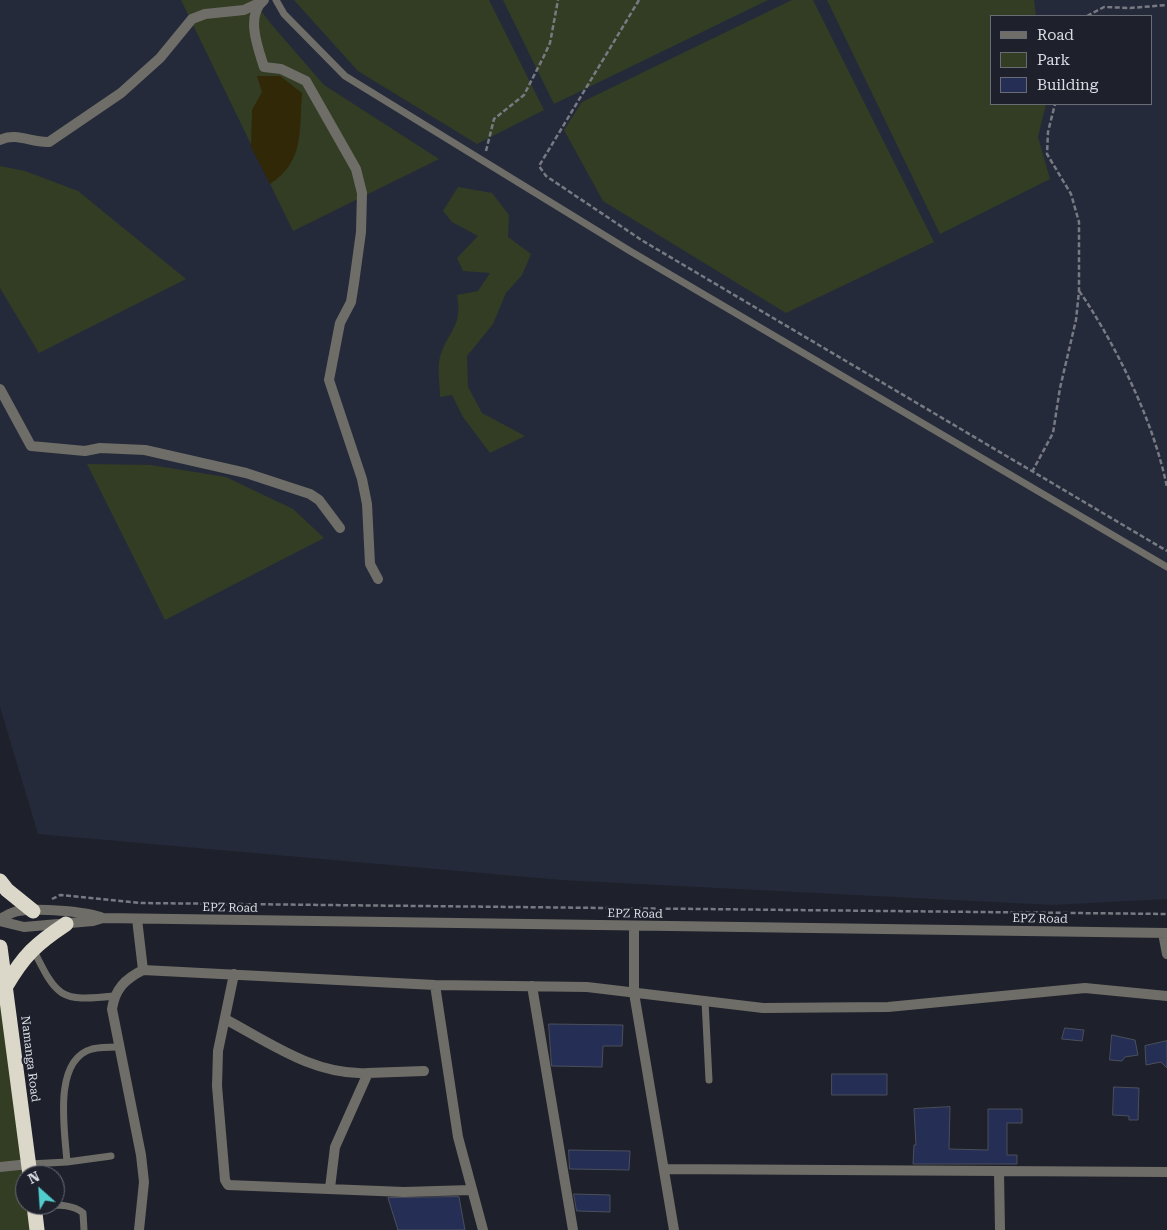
<!DOCTYPE html>
<html>
<head>
<meta charset="utf-8">
<style>
  body { margin:0 }
  #map { position:relative; width:1167px; height:1230px; overflow:hidden; background:#1e212b; font-family:"Roboto Serif",serif }
  canvas { display:block }
  .legend { position:absolute; left:990px; top:15px; width:162px; height:90px; box-sizing:border-box; background:#1e212b; border:1px solid #696c75; margin:0; padding:6px 9px; list-style:none; font-size:15px; color:#dadce3 }
  .legend li { display:flex; align-items:center; gap:10px; height:25px }
  .legend b { width:25px; border:1px solid #696c75 }
  .north { position:absolute; left:15px; top:1165px; width:50px; height:50px; box-sizing:border-box; background:#1e212b; border:1px solid #696c75; border-radius:50%; rotate:334deg; font-size:14px; font-weight:700; line-height:20px; text-align:center; color:#dadce3 }
  .north::after { content:''; display:block; margin:auto; width:18px; height:22px; background:#52cdce; clip-path:polygon(50% 0,100% 100%,50% 72%,0 100%) }
</style>
</head>
<body>
<div id="map">
<canvas width="1167" height="1230"></canvas>
<ul class="legend">
<li><b style="height:6px;background:#6f6d67"></b>Road</li>
<li><b style="height:14px;background:#333d23"></b>Park</li>
<li><b style="height:14px;background:#252f56"></b>Building</li>
</ul>
<div class="north">N</div>
</div>
<script>
const ctx = document.querySelector('canvas').getContext('2d');
ctx.lineJoin = 'round';
function paint(path, color) {
  ctx.fillStyle = color;
  ctx.fill(path, 'evenodd');
}
function stroke(path, color, width, dash) {
  ctx.strokeStyle = color;
  ctx.lineWidth = width;
  ctx.lineCap = dash ? 'butt' : 'round';
  ctx.setLineDash(dash || []);
  ctx.stroke(path);
}
function write(font, color, halo, rows, align = 'center') {
  ctx.font = font + ' "Roboto Serif",serif';
  ctx.lineWidth = 4.5;
  ctx.setLineDash([]);
  ctx.textBaseline = 'middle';
  ctx.strokeStyle = halo;
  ctx.fillStyle = color;
  for (const [text, x, y, turn = 0] of rows) {
    ctx.save();
    ctx.translate(x, y);
    ctx.rotate((+turn || 0) * Math.PI / 180);
    ctx.textAlign = isNaN(turn) ? turn : align;
    if (halo) ctx.strokeText(text, 0, 0);
    ctx.fillText(text, 0, 0);
    ctx.restore();
  }
}
paint(new Path2D(`
  M0,0H1167V899L1052,905L561,880L38,834L0,707ZM991,16H1151V104H991Z`), '#252a3a');
paint(new Path2D(`
  M181,0H253L271,24L324,85L439,159L293,231Z
  M294,0H489L544,110L477,144L358,71Z
  M503,0H768L554,104Z
  M792,0H813L934,242L786,313L603,201L564,130L582,102Z
  M827,0H1034L1036,16H991V104H1046L1038,137L1050,179L940,234Z
  M0,166L25,171L78,191L186,279L39,353L0,288Z
  M458,187L492,193L509,215L508,237L531,254L522,275L506,293L493,324L467,356L468,387L482,413L525,436L490,453L463,417L452,395L440,397C440,385 437,369 440,357C448,330 463,328 457,295L478,291L490,273L463,271L457,258L478,236L452,222L443,211Z
  M87,464L151,465L226,477L293,509L324,538L165,620Z
  M0,947L25,1175V1205H34L37,1230H0Z`), '#333d23');
paint(new Path2D(`
  M257,76H280L302,93C299,131 305,161 270,184L251,147L252,110L262,92Z`), '#302807');
const building = new Path2D(`
  M549,1024L623,1025L622,1046H603L602,1067L552,1066Z
  M1065,1028L1084,1030L1082,1041L1062,1039Z
  M1112,1035L1135,1040L1138,1055L1125,1057L1122,1061L1110,1060Z
  M1167,1041V1068L1161,1062L1146,1065L1145,1046Z
  M832,1074H887V1095H832Z
  M1114,1087L1139,1088L1138,1120H1129V1116L1113,1115Z
  M950,1107L949,1149L988,1150V1109H1022V1123H1007V1155H1017V1164H913L914,1145H916L914,1109Z
  M569,1150L630,1151L629,1170L570,1169Z
  M574,1194L610,1195V1212L577,1211Z
  M459,1197L465,1230H398L388,1198Z`);
paint(building, '#252f56');
stroke(building, '#4b4f5b', 1);
stroke(new Path2D(`
  M639,0L539,166L546,176L643,241L1167,551
  M1087,16L1104,7L1130,8L1167,5
  M486,151L494,119L524,95L543,58L550,43L558,0
  M1079,291C1088,303 1094,314 1102,327C1130,376 1155,430 1167,487
  M1032,472L1053,433L1060,388L1076,320L1079,291V222L1071,194L1047,154L1048,132L1055,104
  M52,899L60,895L140,903L1167,914`), '#787a83', 2.5, [5, 2.5]);
stroke(new Path2D(`
  M276,0L284,14L345,76L630,251L1167,567
  M33,949C57,997 59,1002 114,996
  M705,1001L709,1080
  M67,1162C65,1132 52,1060 92,1049C100,1047 110,1047 119,1047
  M29,1164L67,1162L111,1156
  M34,1205C50,1206 70,1202 83,1213L84,1230`), '#6f6d67', 7);
stroke(new Path2D(`
  M264,0C245,15 258,48 264,67L281,69L306,81L356,169L362,193L361,232L354,283L351,302L340,323L329,380L362,479L367,504L370,564L378,579
  M0,140C17,132 31,143 49,142L121,93L160,58L192,19L205,14L244,10L259,3
  M0,389L31,446L85,451L100,448L145,450L246,473L310,494L319,500L340,528
  M0,919C6,916 12,912 18,911C36,908 86,911 103,918
  M137,919L143,970C125,979 115,989 112,1009L141,1155L144,1182L139,1230
  M0,921L24,927L93,921L103,918L1167,933
  M634,927V993L674,1230
  M1163,933L1167,954
  M143,970L435,985L587,987L763,1008L888,1007L1085,988L1167,996
  M234,974L218,1051L217,1086L225,1180L228,1185L404,1192L471,1190
  M435,985L458,1137L483,1230
  M532,986L573,1230
  M225,1019C270,1043 315,1076 368,1073
  M0,1167L29,1164
  M664,1169L1167,1172
  M999,1172L1000,1230
  M330,1188L335,1147L368,1073L424,1071`), '#6f6d67', 10);
stroke(new Path2D(`
  M0,881L7,890L33,911
  M0,947L30,1175
  M6,986C24,955 36,944 66,924
  M34,1205L37,1230`), '#dcd8c9', 15);
write('12px', '#dadce3', '#1e212b', [
  ["EPZ Road",230,908,1],
  ["EPZ Road",635,914,1],
  ["EPZ Road",1040,919,1],
  ["Namanga Road",30,1059,83]
]);
</script>
</body>
</html>
